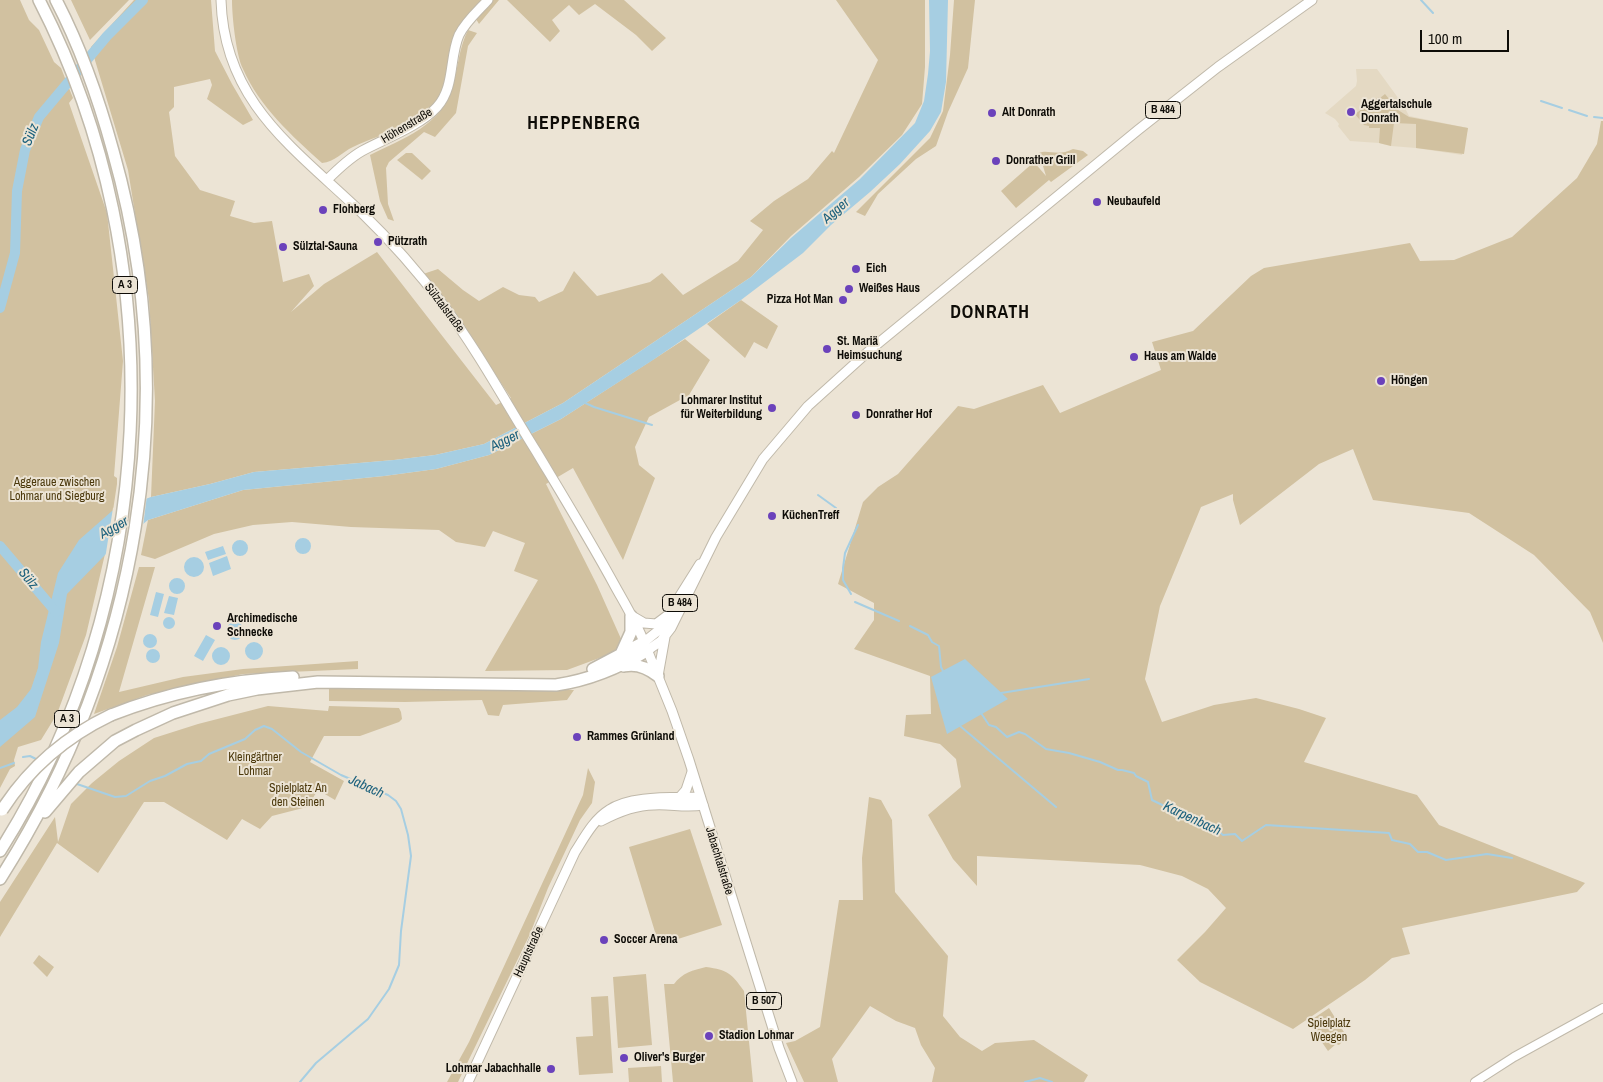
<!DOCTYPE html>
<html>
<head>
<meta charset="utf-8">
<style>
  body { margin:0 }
  #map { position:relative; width:1603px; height:1082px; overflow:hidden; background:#ece4d5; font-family:"Archivo Narrow",sans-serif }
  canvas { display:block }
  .scale { position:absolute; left:1420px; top:30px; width:89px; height:22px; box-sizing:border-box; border:2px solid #0e0c07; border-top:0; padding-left:6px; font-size:15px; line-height:18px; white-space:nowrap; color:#0e0c07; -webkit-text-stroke:4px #ece4d5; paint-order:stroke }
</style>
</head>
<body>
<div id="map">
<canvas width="1603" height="1082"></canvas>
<div class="scale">100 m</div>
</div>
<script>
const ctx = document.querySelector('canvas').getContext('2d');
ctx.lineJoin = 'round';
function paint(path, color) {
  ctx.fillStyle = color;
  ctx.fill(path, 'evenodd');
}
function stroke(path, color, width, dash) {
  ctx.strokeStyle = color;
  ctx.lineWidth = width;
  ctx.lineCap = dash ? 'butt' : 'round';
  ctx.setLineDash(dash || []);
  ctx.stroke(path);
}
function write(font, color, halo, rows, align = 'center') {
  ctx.font = font + ' "Archivo Narrow",sans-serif';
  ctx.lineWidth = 4;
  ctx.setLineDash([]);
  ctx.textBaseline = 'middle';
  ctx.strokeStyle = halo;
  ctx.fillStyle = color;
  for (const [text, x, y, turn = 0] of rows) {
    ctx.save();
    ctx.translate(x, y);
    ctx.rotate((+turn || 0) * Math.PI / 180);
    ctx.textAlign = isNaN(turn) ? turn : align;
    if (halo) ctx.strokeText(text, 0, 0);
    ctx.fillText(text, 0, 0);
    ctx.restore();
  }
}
paint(new Path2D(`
  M1356,69H1377L1404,106L1409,116L1468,128L1462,155L1416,148L1391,146L1379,143L1350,141L1338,126L1339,124L1335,119L1325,113L1356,86L1357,81Z`), '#e4d9c3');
paint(new Path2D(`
  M0,0H20L29,20L39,30L54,62L61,68L73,98L69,103L107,213L123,361L114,476L117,478V484L109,537L86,635L57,714L41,740L18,747L14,760L15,766L10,769L0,788Z
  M71,0H129L90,40Z
  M134,0H211L215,51L232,84L253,120L243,125L207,99L212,85L210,79L174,87V107L169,112L175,156L200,190L235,201L230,216L254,223L272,221L283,282L309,274L314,286L291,312L324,284L377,252L496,405L511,398L453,311L423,274L438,269L463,290L479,301L503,287L519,295L535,297L539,302L563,291L574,271L597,296L650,282L662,273L683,295L738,261L763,230L750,221L774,201L808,179L832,151L834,153L878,60L836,0H925V67L922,104L902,135L859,177L791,236L751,277L563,403L484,444L435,455L394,460L254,472L210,484L151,497L155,401L149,300L128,170L91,47Z
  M232,0H485L466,20L441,94C422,127 384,132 353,147C342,152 335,162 322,163C293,137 259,106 243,69C236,55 232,16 232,0Z
  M491,0H499L479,24L476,19Z
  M507,0H624L666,38L652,51L636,35L595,4L579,15L569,5L552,20L560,31L550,42Z
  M954,0H975L968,68L948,112L936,146L916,159L878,194L865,216L856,212L930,138L943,111L950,55Z
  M468,30L477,33L468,46L456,113L435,137L424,132L389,162L386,168L388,204L394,221L388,219L380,201L370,155C402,139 443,125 453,86C458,67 459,48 468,30Z
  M1385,94L1398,110L1409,117L1468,128L1464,154L1416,148V124L1394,123L1391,146L1379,143L1380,128H1369V126L1364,125L1355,114L1379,97L1380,98Z
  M1601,121H1603V643L1590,612L1534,555L1469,513L1373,500L1353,449L1319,464L1240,525L1233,500V494L1201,507L1160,606L1145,679L1162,722L1214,705L1256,698L1299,709L1326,718L1304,762L1417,795L1439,825L1585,883L1577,892L1402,928L1410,954L1392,958L1365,980L1293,1029L1200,982L1177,960L1205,932L1226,908L1208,889L1182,876L1140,865L977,856V886L953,859L928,815L961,787L956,759L940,744L904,736L906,715L931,714L930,676L854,649L874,620V603L838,584L863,502L878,487L898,474L958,406L974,409L1043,385L1060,413L1161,370L1152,342L1193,331L1251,276L1264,268L1410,243L1420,261L1454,260L1512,237L1577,178L1597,144Z
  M1073,149L1083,151L1088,155L1051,182L1049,180L1016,208L1001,191L1034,162L1046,176L1039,153C1048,149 1058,157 1073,149Z
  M406,153H412L431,171L422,180L397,160Z
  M741,300L778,326L767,349L754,342L745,358L707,324Z
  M685,339L710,360L689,395L649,417L635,447L639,465L655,478L623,560L573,468L546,484L597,585L622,641L613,653L567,670L485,671L538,580L514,571L525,543L493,531L485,547L456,542L439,530L351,527L292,522L253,525L214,534L155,559L141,555L148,520L243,490L384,476L436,469L489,455L561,419Z
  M139,567H155L119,692L183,677L243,669L358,661V669L243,674L147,695L94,714L117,647Z
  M329,688L574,690L567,700L503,705L499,716L488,715L482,700L405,702L329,701Z
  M268,706L328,711L329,706L399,708L401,712L402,719L399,722L360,736H324L310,762L344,781L335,800L318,790L307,807L272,816L260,829L242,819L227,840L164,802H144L98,873L57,843L0,937V902L55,817L58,842L71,804L92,783L119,761L154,738L198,724Z
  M588,768L595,782L592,803L580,820L548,888L530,934L458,1082H447L469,1042L583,795Z
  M869,797L881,800L892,820L895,892L948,956L943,1016L960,1037L982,1051L995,1043L1034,1040L1088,1075L1084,1082H932L935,1068L921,1045L915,1028L896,1021L870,1006L832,1059L838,1082H804L786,1043L795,1041L820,1027L839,900H863L862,858Z
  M690,829L722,925L659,945L629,847Z
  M39,955L54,967L47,977L33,963Z
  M706,967C728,970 731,973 744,991L753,1082H673L664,984H674C682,973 693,970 706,967Z
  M646,974L652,1045L618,1048L613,977Z
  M608,996L613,1073L579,1075L576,1037L593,1036L591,997Z
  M1329,1008L1347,1037L1339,1045L1336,1044L1328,1051L1308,1022Z
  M661,1066L662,1082H629L628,1068Z`), '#d1c1a0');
paint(new Path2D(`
  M929,0H948L946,82L941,112L930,131L900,164L870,192L831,225L803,253L741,300L653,360L561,419L489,455L436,469L384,476L243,490L148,520L105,555L67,594L59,643L35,717L0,747V720L17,707L31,689L38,668L41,642L58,573L79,540L112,511L151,497L210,484L254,472L394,460L435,455L484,444L563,403L751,277L791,238L860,179L915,123L924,101L928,74L930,51Z
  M295 546a8 8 0 1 1 16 0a8 8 0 1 1-16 0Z
  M232 548a8 8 0 1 1 16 0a8 8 0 1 1-16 0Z
  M223,546L226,554L208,560L205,552Z
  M227,556L231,569L213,576L209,563Z
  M184 567a10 10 0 1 1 20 0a10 10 0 1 1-20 0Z
  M169 586a8 8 0 1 1 16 0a8 8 0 1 1-16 0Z
  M156,592L164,594L158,617L150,615Z
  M169,596L178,598L174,615L164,613Z
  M163 623a6 6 0 1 1 12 0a6 6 0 1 1-12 0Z
  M226 631a9 9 0 1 1 18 0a9 9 0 1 1-18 0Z
  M143 641a7 7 0 1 1 14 0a7 7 0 1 1-14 0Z
  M206,635L215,640L203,661L194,656Z
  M245 651a9 9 0 1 1 18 0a9 9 0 1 1-18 0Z
  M212 656a9 9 0 1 1 18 0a9 9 0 1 1-18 0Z
  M146 656a7 7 0 1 1 14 0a7 7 0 1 1-14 0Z
  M965,659L1008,699L947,734L931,677Z`), '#a6cee2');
paint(new Path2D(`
  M147,495L143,527L105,559L113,508Z`), '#ece4d5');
stroke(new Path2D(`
  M1421,0L1433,13
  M1541,101L1562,108
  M1569,110L1587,116
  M1594,117L1603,118
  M583,402L594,407L652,425
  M818,495L836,508
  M851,594L843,580V568L845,553L858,525
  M855,602L899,621
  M910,626L928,635L932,642L939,646L941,667L943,671
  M1001,693L1089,679
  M981,713L989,725L996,727L1007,737L1019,732L1025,734L1046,749L1069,753L1100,762L1118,770H1122L1134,773L1136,776L1148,782L1152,800L1185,816L1211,825L1223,835L1235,834L1242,841L1266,825L1389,833L1392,840L1410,844L1418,852H1427L1446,860L1487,854L1512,858
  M960,726L1056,807
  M23,757L30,756L36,759
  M0,768L14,763
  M77,784L115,797L126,796L150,781L165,776L187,764L201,761L209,754L245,739L255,730L264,726L272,729L301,752L341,775L388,795L396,801L401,809L408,835L411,856L401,931L399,965L389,989L368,1019L316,1063L300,1082
  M1025,1082L1040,1078L1052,1082`), '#a6cee2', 2);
stroke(new Path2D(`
  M0,308L15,253L17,191L25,150L39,117L107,36L143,0
  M0,546L56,612`), '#a6cee2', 10);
const tertiary = new Path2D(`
  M1475,1082L1514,1057L1603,1008`);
const secondary = new Path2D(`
  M221,0C224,102 294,148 361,212C391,241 419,273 444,306C478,351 506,403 536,451C563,496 590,540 615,586C625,604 636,622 644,642
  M327,180C337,170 348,159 362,151C384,139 420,126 437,107C455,87 449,58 459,35C466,21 478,11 488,0
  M632,616L644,623L656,624L668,615L700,564
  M679,798L686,790L692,772
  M601,821C618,812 635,805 654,805C671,804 686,808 703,805
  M468,1082L575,852C584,838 594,819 609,810C630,795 674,798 700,797`);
const primary = new Path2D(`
  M678,606L659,630L644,642L672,711L689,760L779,1048L792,1082
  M648,650L661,641L671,628L716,537L763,459L808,406L870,350L1138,130L1218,67L1312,0
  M658,676L665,637`);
const motorway = new Path2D(`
  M621,654L631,632V616
  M624,666C637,663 648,668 658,676
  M593,669L644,642
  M111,715C169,692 231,680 293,677
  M45,812L79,772L115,741L136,730L173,713L228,695L257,689L318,682L556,685C590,680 619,668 648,650
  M0,851C159,601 175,264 39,0
  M0,879C139,661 184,401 113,151C99,100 81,48 56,0`);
stroke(tertiary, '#c0b9aa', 10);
stroke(secondary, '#c0b9aa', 11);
stroke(primary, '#c0b9aa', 11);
stroke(motorway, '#c0b9aa', 14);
stroke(tertiary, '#fff', 8);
stroke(secondary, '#fff', 9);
stroke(primary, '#fff', 9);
stroke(motorway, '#fff', 11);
const motorwayBridge = new Path2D(`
  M2,810C29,768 65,737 111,715`);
stroke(motorwayBridge, '#c0b9aa', 14, []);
stroke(motorwayBridge, '#fff', 11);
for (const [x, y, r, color] of [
  [1351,112,5,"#6b42bb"],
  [992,113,5,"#6b42bb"],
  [996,161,5,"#6b42bb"],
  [1097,202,5,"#6b42bb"],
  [323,210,5,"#6b42bb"],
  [378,242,5,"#6b42bb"],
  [283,247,5,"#6b42bb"],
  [856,269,5,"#6b42bb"],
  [849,289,5,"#6b42bb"],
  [843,300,5,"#6b42bb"],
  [827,349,5,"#6b42bb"],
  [1134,357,5,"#6b42bb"],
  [1381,381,5,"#6b42bb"],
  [772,408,5,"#6b42bb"],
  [856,415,5,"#6b42bb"],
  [772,516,5,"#6b42bb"],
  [217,626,5,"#6b42bb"],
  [577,737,5,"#6b42bb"],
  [604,940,5,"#6b42bb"],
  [709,1036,5,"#6b42bb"],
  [624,1058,5,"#6b42bb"],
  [551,1069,5,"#6b42bb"]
]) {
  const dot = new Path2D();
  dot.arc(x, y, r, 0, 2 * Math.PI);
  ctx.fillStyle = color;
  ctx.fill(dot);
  stroke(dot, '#ece4d5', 2);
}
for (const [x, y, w] of [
  [1163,110,35],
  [125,285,25],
  [680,603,35],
  [67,719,25],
  [764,1001,35]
]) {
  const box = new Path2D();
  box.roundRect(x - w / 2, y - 8.5, w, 17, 4);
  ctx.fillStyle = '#ece4d5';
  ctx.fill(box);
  stroke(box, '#0e0c07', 1);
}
write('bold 11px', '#0e0c07', null, [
  ["B 484",1163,110],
  ["A 3",125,285],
  ["B 484",680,603],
  ["A 3",67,719],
  ["B 507",764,1001]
]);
write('bold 12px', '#0e0c07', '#ece4d5', [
  ["Aggertalschule",1361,105],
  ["Donrath",1361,119],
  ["Alt Donrath",1002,113],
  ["Donrather Grill",1006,161],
  ["Neubaufeld",1107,202],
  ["Flohberg",333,210],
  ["Pützrath",388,242],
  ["Sülztal-Sauna",293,247],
  ["Eich",866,269],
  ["Weißes Haus",859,289],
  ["Pizza Hot Man",833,300,"right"],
  ["St. Mariä",837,342],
  ["Heimsuchung",837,356],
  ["Haus am Walde",1144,357],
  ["Höngen",1391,381],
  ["Lohmarer Institut",762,401,"right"],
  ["für Weiterbildung",762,415,"right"],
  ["Donrather Hof",866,415],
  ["KüchenTreff",782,516],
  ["Archimedische",227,619],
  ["Schnecke",227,633],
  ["Rammes Grünland",587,737],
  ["Soccer Arena",614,940],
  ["Stadion Lohmar",719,1036],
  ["Oliver's Burger",634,1058],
  ["Lohmar Jabachhalle",541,1069,"right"]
], 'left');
write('12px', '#0e0c07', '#ece4d5', [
  ["Höhenstraße",407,126,-31],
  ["Sülztalstraße",444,308,53],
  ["Jabachtalstraße",719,861,73],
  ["Hauptstraße",529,952,-65]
]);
write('12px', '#4b380b', '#ece4d5', [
  ["Aggeraue zwischen",57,483],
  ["Lohmar und Siegburg",57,497],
  ["Kleingärtner",255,758],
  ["Lohmar",255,772],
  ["Spielplatz An",298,789],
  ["den Steinen",298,803],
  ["Spielplatz",1329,1024],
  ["Weegen",1329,1038]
]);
write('italic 14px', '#1b607c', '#ece4d5', [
  ["Sülz",31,135,-68],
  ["Agger",836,211,-41],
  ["Agger",505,441,-26],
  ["Agger",114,528,-29],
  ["Sülz",28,579,50],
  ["Jabach",366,787,25],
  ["Karpenbach",1192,819,25]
]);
ctx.letterSpacing = '1px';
write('bold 18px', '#0e0c07', '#ece4d5', [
  ["HEPPENBERG",584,124],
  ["DONRATH",990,313]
]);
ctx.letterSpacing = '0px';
</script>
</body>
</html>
